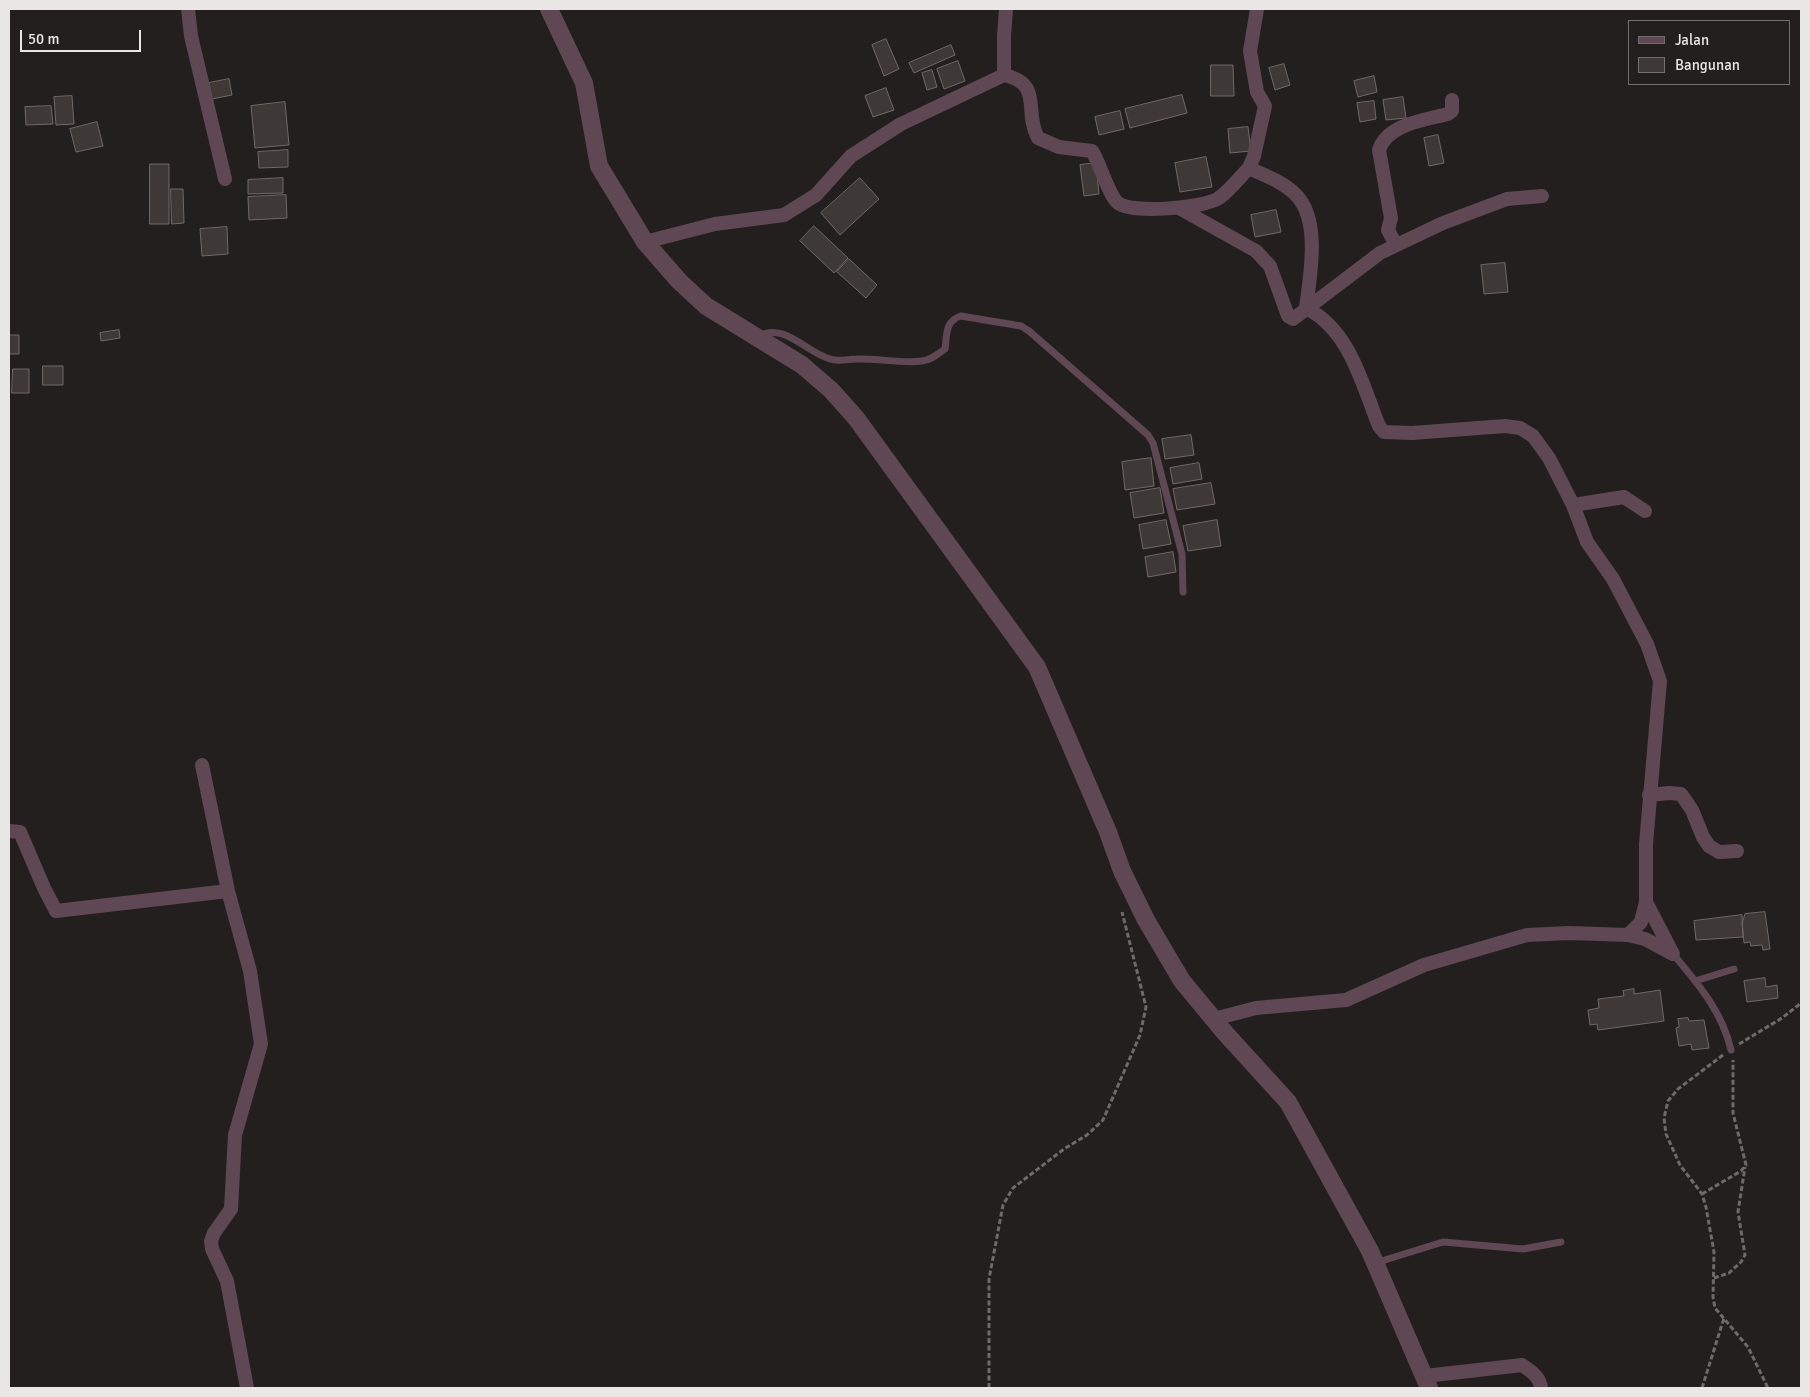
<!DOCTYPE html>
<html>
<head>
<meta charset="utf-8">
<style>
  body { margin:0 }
  #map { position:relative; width:1810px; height:1397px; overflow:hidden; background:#241f1f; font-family:Signika,sans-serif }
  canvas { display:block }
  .frame { position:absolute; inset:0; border:10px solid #e9e6e6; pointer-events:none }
  .legend { position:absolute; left:1628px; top:20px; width:162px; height:65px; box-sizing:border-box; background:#241f1f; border:1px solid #736f6f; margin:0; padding:6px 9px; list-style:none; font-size:15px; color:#e9e6e6 }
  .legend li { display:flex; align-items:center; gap:10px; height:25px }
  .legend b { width:25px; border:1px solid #736f6f }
  .scale { position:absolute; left:20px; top:30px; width:121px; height:22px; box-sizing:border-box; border:2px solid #e9e6e6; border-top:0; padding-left:6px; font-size:15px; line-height:18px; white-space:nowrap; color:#e9e6e6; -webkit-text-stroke:4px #241f1f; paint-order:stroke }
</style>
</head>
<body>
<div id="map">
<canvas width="1810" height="1397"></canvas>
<div class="frame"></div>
<ul class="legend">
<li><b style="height:6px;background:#5f4753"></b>Jalan</li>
<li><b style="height:14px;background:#3e3837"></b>Bangunan</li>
</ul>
<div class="scale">50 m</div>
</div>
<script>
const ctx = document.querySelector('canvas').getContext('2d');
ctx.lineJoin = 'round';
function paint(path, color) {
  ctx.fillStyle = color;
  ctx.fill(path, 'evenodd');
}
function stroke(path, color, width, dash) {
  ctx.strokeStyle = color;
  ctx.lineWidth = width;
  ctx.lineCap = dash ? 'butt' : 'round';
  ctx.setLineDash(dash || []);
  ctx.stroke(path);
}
const building = new Path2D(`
  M886,39L899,69L884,76L872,45Z
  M951,45L955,55L914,73L909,63Z
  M958,61L965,81L944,89L937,69Z
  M1284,64L1290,85L1275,90L1269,68Z
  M1211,65H1233L1234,96H1211Z
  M932,70L937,87L927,90L922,73Z
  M1374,76L1377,92L1358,97L1354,81Z
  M229,79L232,95L212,99L209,83Z
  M886,88L894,110L873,117L865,96Z
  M1182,95L1187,113L1130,128L1125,109Z
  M72,96L74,124L56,125L54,97Z
  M1403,97L1406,118L1386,120L1383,100Z
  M1374,101L1376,119L1360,122L1357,103Z
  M285,102L289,145L255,148L251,106Z
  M51,106L53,124L26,125L25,107Z
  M1120,111L1124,129L1099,135L1095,117Z
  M97,122L103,146L76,152L70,129Z
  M1248,127L1251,151L1230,153L1228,129Z
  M1438,135L1444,163L1429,166L1424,138Z
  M288,150V167L259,168L258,152Z
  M1206,157L1212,187L1180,192L1175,163Z
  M1096,163L1099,194L1084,196L1080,165Z
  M150,164H169V224H150Z
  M283,178V193L248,194V180Z
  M860,178L879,199L840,235L821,213Z
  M171,189H183L184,223L172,224Z
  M286,195L287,218L249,220L248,197Z
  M1276,210L1281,232L1255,237L1251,215Z
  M814,226L848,258L834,273L800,241Z
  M227,227L228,254L202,256L200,229Z
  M849,259L877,285L866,298L837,272Z
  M1505,263L1508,292L1484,294L1481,265Z
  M119,330L120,338L101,341L100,333Z
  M9,335H19V354H9Z
  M43,366H63V385H43Z
  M13,369H29V393H12Z
  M1191,435L1194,455L1165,459L1162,439Z
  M1151,458L1154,486L1125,490L1122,462Z
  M1199,463L1202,479L1173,484L1170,468Z
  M1211,483L1215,504L1177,510L1173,489Z
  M1160,488L1164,513L1134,518L1130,493Z
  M1166,520L1171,544L1143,549L1139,525Z
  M1217,520L1221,546L1188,551L1183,526Z
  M1173,552L1176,572L1148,577L1145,557Z
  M1765,912L1770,949L1763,950L1762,945L1751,946L1750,942L1744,943L1742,923L1745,914Z
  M1742,915L1743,937L1696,940L1694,921Z
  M1765,978L1766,987L1777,985L1778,998L1747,1002L1744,981Z
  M1634,989V994L1660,990L1664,1021L1598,1030L1597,1024L1590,1025L1588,1010L1599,1008L1598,999L1624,996L1623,991Z
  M1688,1018L1689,1021L1704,1020L1709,1048L1692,1050L1691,1044L1679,1046L1676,1028L1679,1027L1678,1019Z`);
paint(building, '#3e3837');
stroke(building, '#706968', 1);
stroke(new Path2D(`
  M1739,1044L1782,1018L1801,1003
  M1723,1055L1678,1089L1668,1101L1664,1118L1666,1134L1680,1165L1702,1194L1706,1207L1714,1252L1713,1297L1715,1308L1748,1347L1768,1388
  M1702,1194L1741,1171L1746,1165L1733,1113V1060
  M1714,1278L1729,1273L1741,1262L1745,1255L1738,1212L1745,1167
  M989,1388V1279L1003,1205L1013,1188L1064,1149L1087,1135L1103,1120L1140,1035L1146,1007L1122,912
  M1702,1388L1724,1318`), '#6e6a6a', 3, [5, 2.5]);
stroke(new Path2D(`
  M757,337C784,321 805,352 830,359C838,362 848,359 856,359C878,358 901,364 922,361C931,360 938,354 945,349C947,334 945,321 961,316L1021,326L1029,331L1148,435L1153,443L1182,554L1183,592
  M1673,954C1698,984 1722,1011 1731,1050
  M1695,981L1734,969
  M1375,1263L1443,1242L1523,1249L1561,1242`), '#5f4753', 7);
stroke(new Path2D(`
  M188,9L191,36L225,179
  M1004,75V36L1006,9
  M1249,168L1254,156L1265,106L1257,92L1250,51L1257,9
  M1179,208L1256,251L1270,266L1288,316L1293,319L1380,253L1443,223L1507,199L1542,196
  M645,242L715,224L784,215L816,195L851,156L901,124L1004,75C1044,84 1023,111 1038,138L1059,147L1092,151C1100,163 1109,196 1118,203C1132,214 1204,208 1219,198C1230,190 1239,178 1249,168C1265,176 1284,182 1296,195C1321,220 1310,276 1306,308C1350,330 1362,384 1379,426L1384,432L1412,433L1505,426L1520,428L1533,436L1549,458L1573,505L1587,542L1613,579L1647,644L1660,681L1646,844V902L1673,954L1645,939L1628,935L1570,933L1527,935L1424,965L1346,1000L1256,1008L1214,1019
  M1396,245L1388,230L1391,218L1379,150C1387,124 1425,120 1448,114L1452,111V100
  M1573,505L1624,497L1645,511
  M202,765L228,891L250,971L261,1044L235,1135L231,1209L214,1233L211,1241L212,1249L227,1281L247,1388
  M1649,795L1669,793L1681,794L1692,810L1703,837L1709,846L1719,852L1737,851
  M9,831L20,832L44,888L56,911L228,891
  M1628,935L1641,922L1646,902
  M1425,1376L1522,1365C1531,1371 1540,1377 1541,1388`), '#5f4753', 14);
stroke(new Path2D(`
  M549,9L584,83L599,166L645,242L679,281L706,306L802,365L831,390L856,418L1037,667L1108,832L1122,871L1146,920L1182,981L1226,1034L1288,1102L1370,1251L1429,1388`), '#5f4753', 18);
</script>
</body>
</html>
